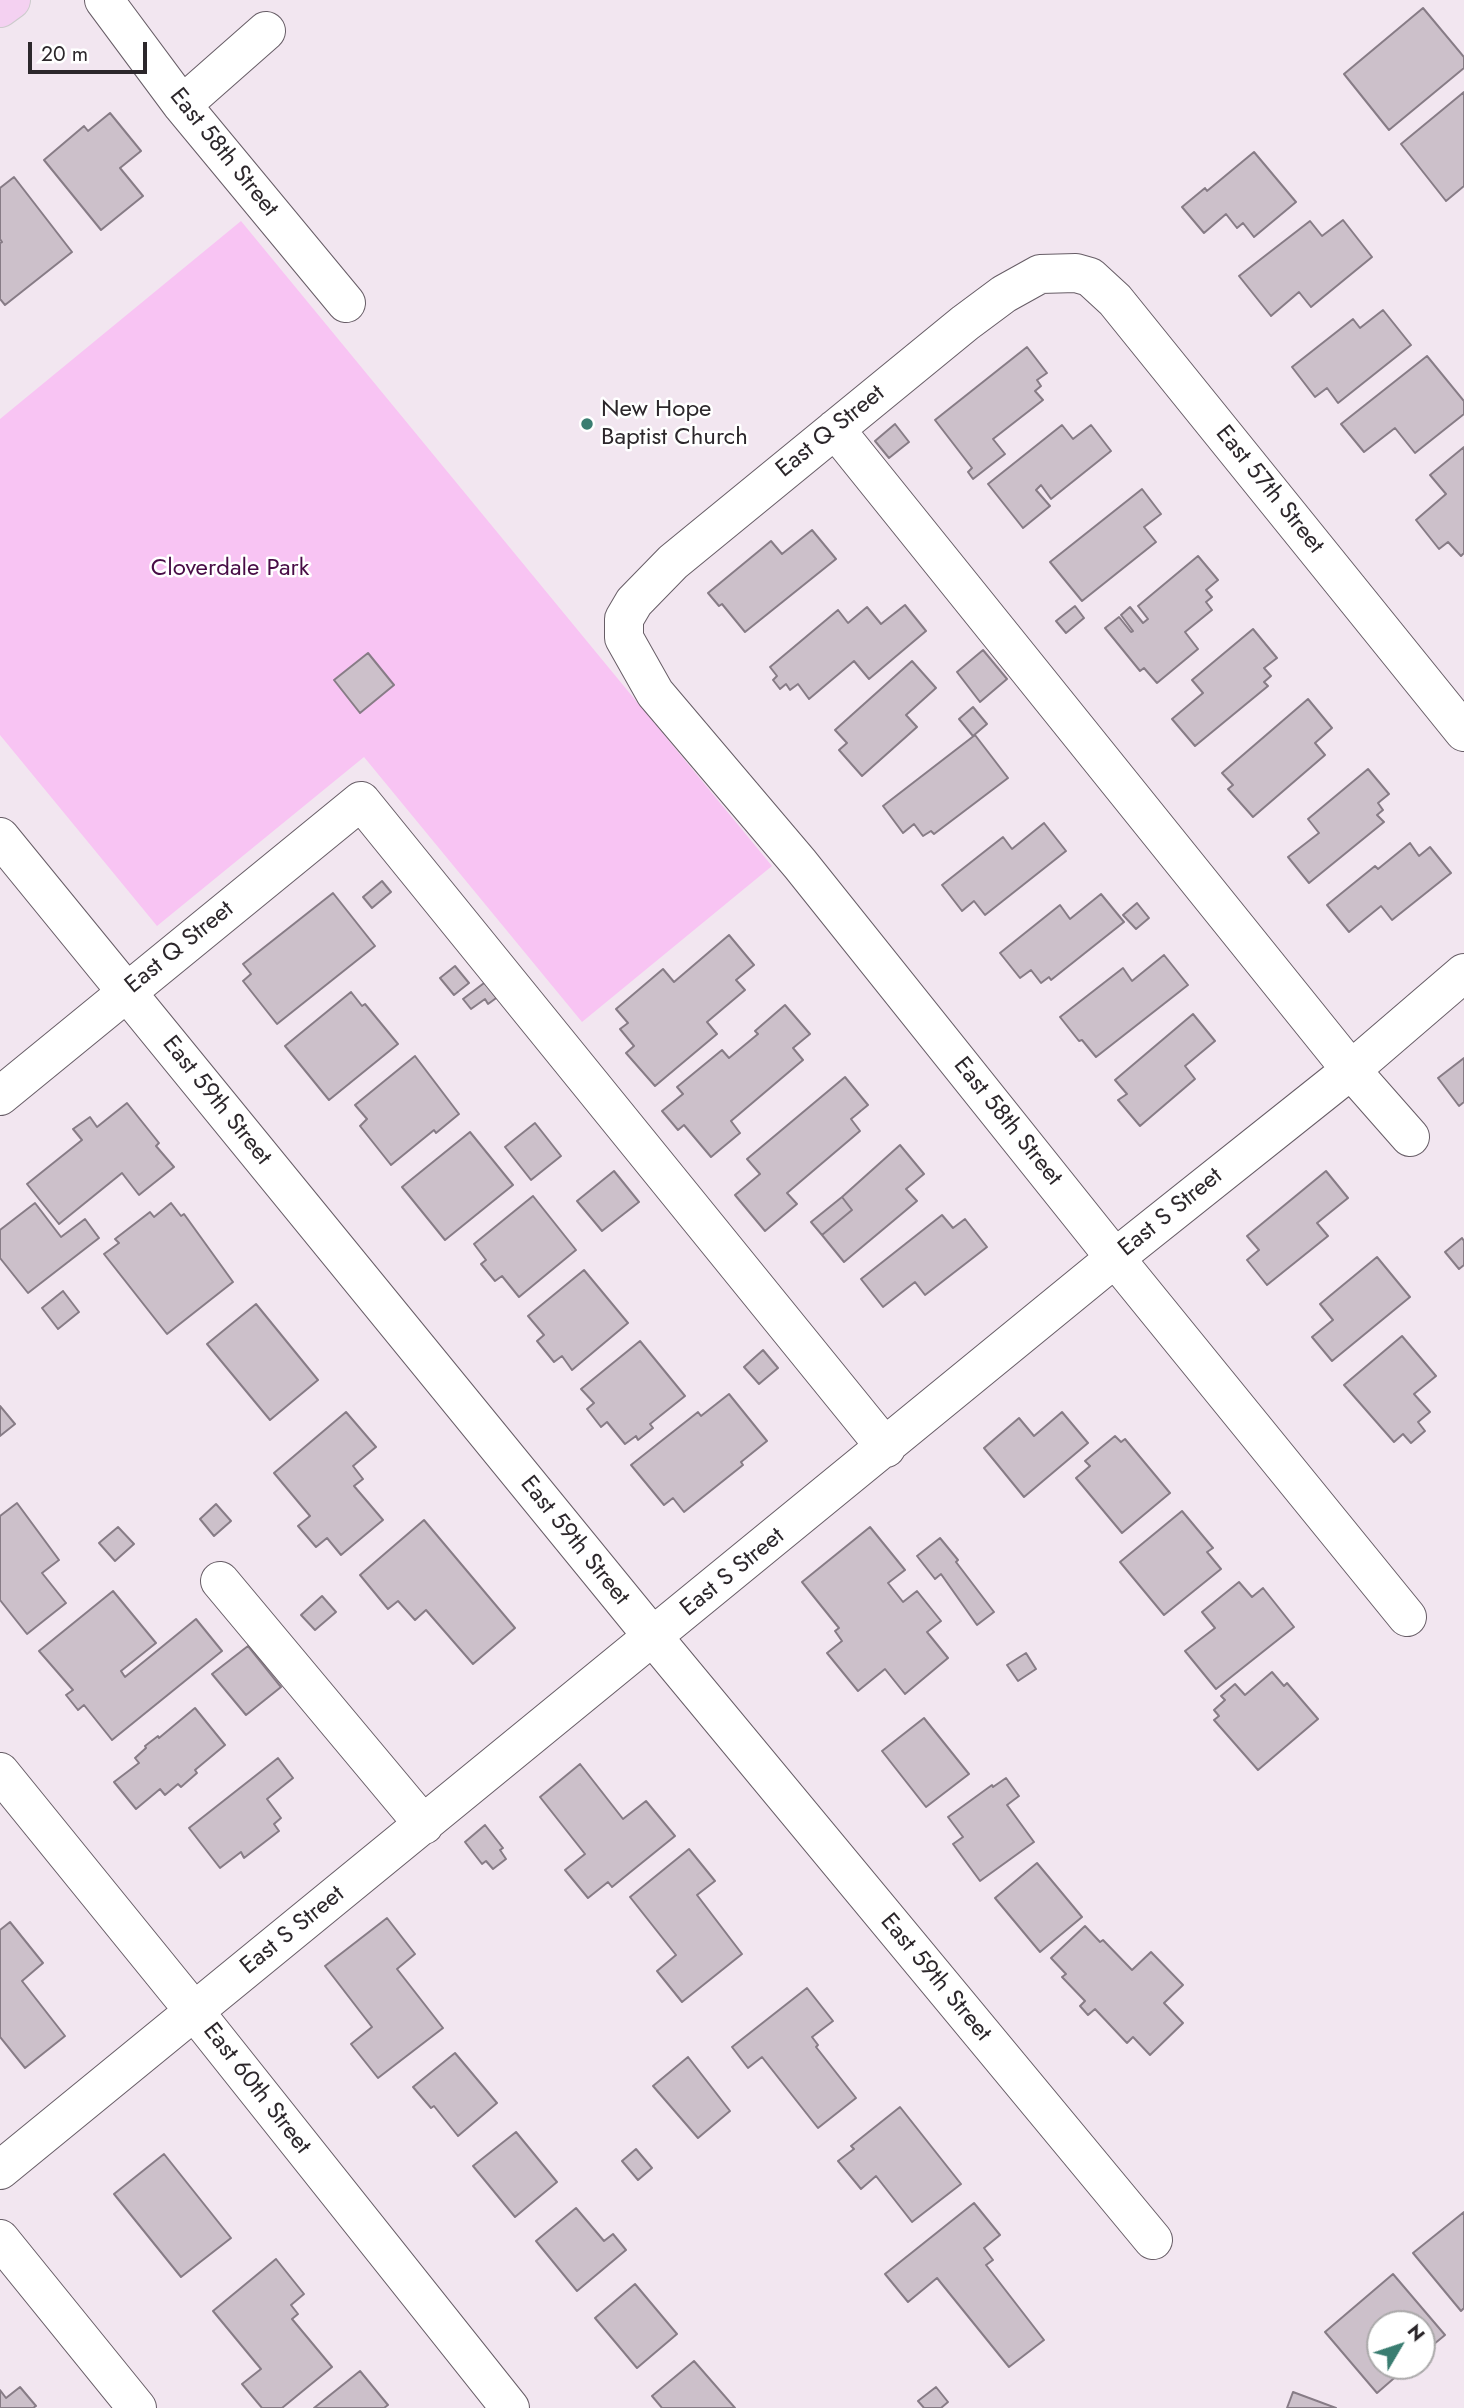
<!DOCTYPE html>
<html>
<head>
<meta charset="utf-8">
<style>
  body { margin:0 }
  #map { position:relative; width:1464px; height:2408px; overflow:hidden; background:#f2e6f0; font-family:Jost,sans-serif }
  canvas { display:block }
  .north { position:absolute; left:1366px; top:2310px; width:70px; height:70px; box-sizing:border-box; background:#fff; border:2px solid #aba9aa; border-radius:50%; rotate:51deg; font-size:19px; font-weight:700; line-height:28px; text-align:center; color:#2c272b }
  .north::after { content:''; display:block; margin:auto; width:24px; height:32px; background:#3a7d71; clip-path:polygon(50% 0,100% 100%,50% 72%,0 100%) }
  .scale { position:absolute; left:28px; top:42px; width:119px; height:32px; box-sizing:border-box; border:4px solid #2c272b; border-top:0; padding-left:9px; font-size:21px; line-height:24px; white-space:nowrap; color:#2c272b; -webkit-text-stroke:5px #fff; paint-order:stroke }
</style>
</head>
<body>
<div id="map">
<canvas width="1464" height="2408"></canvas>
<div class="north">N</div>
<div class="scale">20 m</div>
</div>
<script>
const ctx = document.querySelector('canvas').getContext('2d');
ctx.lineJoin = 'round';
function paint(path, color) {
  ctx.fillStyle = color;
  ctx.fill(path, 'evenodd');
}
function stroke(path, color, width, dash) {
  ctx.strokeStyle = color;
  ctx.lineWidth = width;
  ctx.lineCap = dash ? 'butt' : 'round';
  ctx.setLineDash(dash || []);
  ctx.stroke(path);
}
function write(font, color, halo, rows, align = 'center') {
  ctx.font = font + ' Jost,sans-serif';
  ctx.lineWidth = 5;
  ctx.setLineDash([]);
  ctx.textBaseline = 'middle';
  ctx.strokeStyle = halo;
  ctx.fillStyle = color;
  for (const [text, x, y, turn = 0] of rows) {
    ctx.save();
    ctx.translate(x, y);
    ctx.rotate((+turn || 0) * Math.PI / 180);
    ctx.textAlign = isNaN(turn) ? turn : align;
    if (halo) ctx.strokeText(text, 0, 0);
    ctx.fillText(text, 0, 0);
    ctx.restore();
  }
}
paint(new Path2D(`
  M241,221L772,866L582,1022L364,757L157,926L0,735V419Z`), '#f8c4f3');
const building = new Path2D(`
  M1423,8L1464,57V68L1389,130L1344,74Z
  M1464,92V186L1446,201L1401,144Z
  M110,113L141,151L120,168L143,196L101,230L44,160L84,126L88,131Z
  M1254,152L1296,202L1254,237L1243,223L1237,228L1226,214L1204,233L1182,207L1205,188L1207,191Z
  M14,177L72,252L5,305L0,299V243L2,242L0,239V188Z
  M1343,220L1372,257L1311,307L1299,292L1271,316L1239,276L1310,221L1322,236Z
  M1383,310L1411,345L1338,403L1327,388L1315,397L1292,367L1353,319L1360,328Z
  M1027,347L1047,373L1037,380L1041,386L1035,391L1043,400L993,439L1005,454L973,479L968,472L972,468L935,420Z
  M1427,356L1464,401V414L1415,453L1395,428L1364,452L1341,424Z
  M895,424L909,442L889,458L875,441Z
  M1062,425L1073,439L1091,425L1111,451L1051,499L1041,485L1036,490L1050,506L1023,528L988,484Z
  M1464,447V553L1461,556L1448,542L1439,549L1416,520L1446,494L1430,475Z
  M1142,489L1161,514L1144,527L1156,542L1082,601L1050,562Z
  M812,530L836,559L745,632L722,604L719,606L708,593L771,541L782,554Z
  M1198,556L1218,580L1206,590L1212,597L1206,602L1212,610L1185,632L1198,649L1157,683L1144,668L1140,671L1105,628L1119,617L1131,632L1133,631L1121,615L1130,607L1143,623L1148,619L1138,606Z
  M905,605L926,631L869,679L854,661L809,699L798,684L790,690L786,684L780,689L773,680L777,676L770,667L838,610L848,623L867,607L881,624Z
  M1075,606L1084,618L1066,633L1056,621Z
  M1253,629L1277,658L1264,668L1271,676L1264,682L1268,686L1195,746L1172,719L1203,693L1192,680Z
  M983,650L1007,679L980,702L957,672Z
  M368,653L394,685L360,713L334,680Z
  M912,661L936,688L906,715L917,727L862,776L839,750L847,743L835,730Z
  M1308,699L1332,728L1315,743L1325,755L1253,817L1228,789L1233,785L1222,773Z
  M973,707L987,724L973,736L959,719Z
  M975,735L1008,778L934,834L931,831L923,836L914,824L903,833L883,806Z
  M1368,769L1389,794L1378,803L1383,810L1377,815L1384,822L1309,883L1288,857L1319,833L1308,819Z
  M1044,823L1066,851L985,915L974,901L962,911L942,885L1003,837L1012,849Z
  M1410,843L1419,856L1430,847L1451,873L1392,920L1381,906L1349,932L1327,905L1375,866L1378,869Z
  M382,881L391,892L372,908L363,897Z
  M333,893L375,946L277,1024L243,981L251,974L243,964Z
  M1101,894L1124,922L1051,980L1049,977L1041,983L1031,970L1020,978L1000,953L1060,905L1070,919Z
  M1137,903L1149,918L1136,929L1123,915Z
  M729,935L754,965L736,980L745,990L707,1022L717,1034L655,1086L626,1053L634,1046L620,1029L628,1023L616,1009L663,969L674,982Z
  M1164,955L1188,985L1096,1057L1082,1040L1079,1041L1060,1017L1123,968L1132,981Z
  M455,966L469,983L454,995L440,978Z
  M488,980L499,996L488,1004L485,999L471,1009L463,999Z
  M351,992L362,1006L365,1004L398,1044L329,1100L285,1046Z
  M785,1005L810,1034L793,1048L803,1060L731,1121L740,1133L711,1157L684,1125L678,1130L662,1111L683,1094L677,1087L722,1050L729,1058L758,1034L755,1031Z
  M1193,1014L1215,1041L1185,1066L1195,1079L1140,1126L1118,1100L1127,1094L1115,1080Z
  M415,1056L459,1114L436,1133L434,1130L391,1165L360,1126L367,1119L355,1105Z
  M1464,1058V1102L1459,1106L1438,1078Z
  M845,1077L868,1105L851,1119L860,1131L787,1193L797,1204L765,1231L735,1195L760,1174L747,1159Z
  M127,1103L159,1143L156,1146L174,1167L139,1195L122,1173L59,1224L27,1184L82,1140L73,1129L90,1117L97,1127Z
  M535,1123L561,1156L531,1180L505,1147Z
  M470,1132L513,1185L445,1240L402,1187Z
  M900,1145L924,1174L906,1189L917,1201L844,1262L822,1235L852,1210L842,1197Z
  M614,1171L639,1202L602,1231L577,1201Z
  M1326,1171L1348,1198L1317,1223L1328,1236L1267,1285L1247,1260L1259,1250L1247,1236Z
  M533,1196L576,1250L519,1297L502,1276L495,1281L481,1264L486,1260L474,1244Z
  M842,1197L852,1210L822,1235L811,1222Z
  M35,1203L61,1237L85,1219L99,1238L28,1293L0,1258V1230Z
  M171,1203L181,1216L184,1214L233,1282L167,1334L104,1254L119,1243L115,1239L150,1212L154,1217Z
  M942,1215L953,1228L965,1219L987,1247L925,1295L915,1282L883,1307L861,1279Z
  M1462,1238L1464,1241V1265L1459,1269L1445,1252Z
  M1377,1257L1410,1297L1332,1361L1312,1337L1333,1320L1320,1304Z
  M584,1270L628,1323L572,1370L562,1356L554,1362L537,1341L544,1335L528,1316Z
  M63,1291L79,1312L58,1329L42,1308Z
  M256,1304L318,1380L270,1420L207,1344Z
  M1402,1336L1436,1376L1414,1394L1430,1412L1418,1422L1425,1431L1411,1443L1403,1434L1394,1442L1344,1385Z
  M640,1341L685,1396L650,1424L653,1428L638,1440L636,1436L625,1444L607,1422L601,1427L587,1409L594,1403L581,1389Z
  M763,1350L778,1368L759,1384L744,1367Z
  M729,1394L767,1441L741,1462L743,1465L684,1512L673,1498L664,1505L631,1465L698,1412L701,1416Z
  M0,1406L15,1424L0,1436Z
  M346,1412L376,1447L353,1466L363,1479L354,1486L383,1520L341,1555L327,1538L316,1547L298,1526L310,1516L274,1473Z
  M1062,1412L1088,1443L1024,1497L984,1448L1019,1418L1034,1436Z
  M1115,1436L1121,1442L1125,1439L1170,1493L1122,1533L1076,1478L1090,1466L1085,1461Z
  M17,1503L59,1560L42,1573L66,1603L27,1634L0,1600V1516Z
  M216,1504L231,1521L214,1536L200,1519Z
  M1182,1511L1213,1548L1207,1552L1221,1569L1164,1615L1120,1562Z
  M424,1520L515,1628L473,1664L426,1610L415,1620L398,1601L388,1609L360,1575Z
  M118,1527L134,1544L115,1561L99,1543Z
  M870,1527L905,1570L888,1583L903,1602L917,1591L941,1621L927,1632L948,1658L905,1694L885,1669L858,1691L827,1653L842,1641L835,1631L839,1628L802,1582Z
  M940,1538L958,1560L956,1562L994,1612L977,1625L941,1574L935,1579L917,1556Z
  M1239,1582L1252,1597L1263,1588L1294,1627L1216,1689L1185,1651L1215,1628L1202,1612Z
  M113,1591L156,1643L121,1671L125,1677L196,1619L222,1651L112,1740L84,1705L78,1710L66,1695L73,1690L39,1651Z
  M322,1596L336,1612L315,1630L301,1615Z
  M248,1646L281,1687L246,1715L212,1674Z
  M1026,1653L1036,1669L1018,1681L1007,1665Z
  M1272,1672L1284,1686L1287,1683L1318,1719L1258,1770L1214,1720L1219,1716L1214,1710L1225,1700L1221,1696L1235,1684L1245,1695Z
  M195,1708L225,1745L195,1770L197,1773L181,1787L178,1784L165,1795L160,1789L136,1809L114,1782L139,1763L135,1758L146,1748L145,1746L158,1736L159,1738Z
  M924,1718L969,1774L926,1807L882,1751Z
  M278,1758L293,1778L267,1799L281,1818L274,1824L279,1831L244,1858L241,1852L220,1868L189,1828Z
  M580,1764L623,1819L646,1801L675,1836L612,1887L608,1882L588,1898L565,1870L585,1854L540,1797Z
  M1006,1778L1019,1796L1007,1805L1034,1842L980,1881L953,1844L963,1837L948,1817L992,1785L993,1787Z
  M485,1825L503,1848L500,1850L506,1859L493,1869L486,1861L482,1864L465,1842Z
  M689,1849L715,1881L697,1895L742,1954L682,2002L657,1971L676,1955L630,1897Z
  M1037,1863L1082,1917L1040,1952L995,1898Z
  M387,1918L415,1954L397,1969L443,2028L378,2078L351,2044L372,2027L325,1966Z
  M10,1922L43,1963L22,1981L65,2036L25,2068L0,2037V1930Z
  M1085,1926L1100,1942L1103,1940L1132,1970L1151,1952L1183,1985L1164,2003L1183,2023L1150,2055L1133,2037L1127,2043L1095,2009L1088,2015L1080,2006L1085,2001L1062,1977L1066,1974L1051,1958Z
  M807,1988L833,2021L812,2037L818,2045L816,2047L856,2098L818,2128L762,2057L748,2068L732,2047Z
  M455,2053L497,2103L458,2136L434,2106L431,2108L413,2087Z
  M688,2057L730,2111L698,2138L653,2086Z
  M900,2107L961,2184L912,2222L876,2176L861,2189L838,2161L854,2149L851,2146Z
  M516,2132L557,2182L515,2217L473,2166Z
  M636,2149L652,2168L638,2180L622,2161Z
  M164,2154L231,2238L181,2277L114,2194Z
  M974,2203L1000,2235L984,2248L993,2260L986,2265L1044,2340L1009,2367L937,2278L908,2302L885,2274Z
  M576,2208L604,2241L613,2234L626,2250L577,2291L536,2241Z
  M1464,2212V2308L1461,2311L1413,2253Z
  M276,2259L304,2294L291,2305L298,2314L292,2319L332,2367L282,2408H262L242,2384L261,2369L213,2311Z
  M1393,2274L1445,2335L1422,2354V2324H1380V2366H1408L1377,2393L1325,2332Z
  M635,2284L677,2334L637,2368L595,2318Z
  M694,2361L735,2408H662L652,2396Z
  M360,2371L388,2405L384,2408H314Z
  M20,2387L36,2406L33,2408H0V2390L6,2398Z
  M936,2387L948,2402L941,2408H924L918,2401Z
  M1293,2392L1336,2408H1287Z`);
paint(building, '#ccc0ca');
stroke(building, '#877c86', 2);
const minor = new Path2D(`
  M104,0L182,105L346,303
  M182,105L266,31
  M835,429L1351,1070L1410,1137
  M0,837L654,1638L1153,2240
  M0,1096L361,801L886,1448
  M220,1581L424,1825
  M1407,1617L1115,1258L800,864L655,693L624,638V619L634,602L673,562L965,323L1004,294L1040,274L1076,273L1090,277L1115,300L1464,732
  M0,1772L194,2011L510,2408
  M0,2170L1115,1258L1351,1070L1464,973
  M0,2239L137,2408`);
const major = new Path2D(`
  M0,8L11,0`);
stroke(minor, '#675d66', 40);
stroke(major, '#cccbcc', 40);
stroke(minor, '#fff', 38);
stroke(major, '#f4d1f1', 38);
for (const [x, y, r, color] of [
  [587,424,7,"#3a7d71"]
]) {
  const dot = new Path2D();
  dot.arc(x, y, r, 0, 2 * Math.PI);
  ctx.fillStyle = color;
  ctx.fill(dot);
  stroke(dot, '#fff', 2.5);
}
write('24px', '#2c272b', '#fff', [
  ["East 58th Street",223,153,51],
  ["East Q Street",831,432,-39],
  ["East 57th Street",1269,490,51],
  ["East Q Street",180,948,-39],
  ["East 59th Street",216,1101,51],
  ["East 58th Street",1007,1122,51],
  ["East S Street",1171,1213,-39],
  ["East 59th Street",574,1541,51],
  ["East S Street",733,1573,-39],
  ["East S Street",293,1931,-39],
  ["East 59th Street",935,1978,50],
  ["East 60th Street",256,2089,52]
]);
write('24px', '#2c272b', '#fff', [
  ["New Hope",601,410],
  ["Baptist Church",601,438]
], 'left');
write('24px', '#480c46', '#fff', [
  ["Cloverdale Park",230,569]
]);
</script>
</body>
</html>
